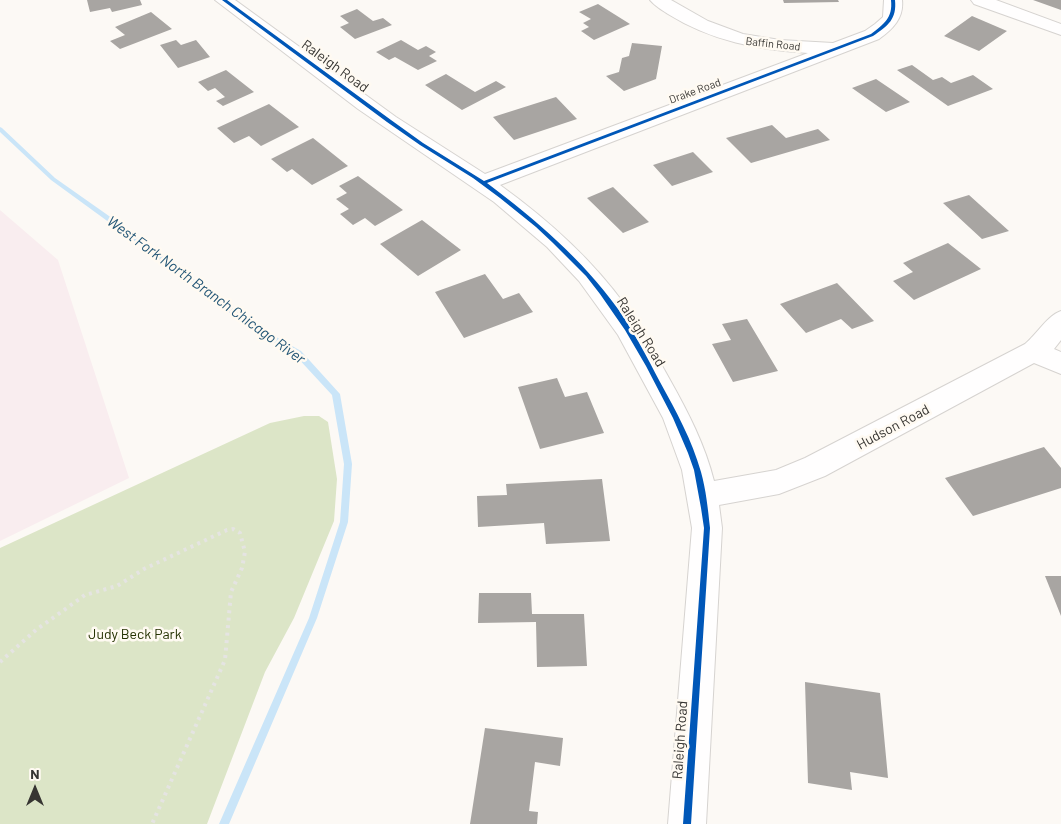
<!DOCTYPE html>
<html>
<head>
<meta charset="utf-8">
<style>
  body { margin:0 }
  #map { position:relative; width:1061px; height:824px; overflow:hidden; background:#fcf9f5; font-family:Barlow,sans-serif }
  canvas { display:block }
  .north { position:absolute; left:10px; top:764px; width:50px; height:50px; -webkit-text-stroke:4px #fffaf2; paint-order:stroke; rotate:0deg; font-size:14px; font-weight:700; line-height:20px; text-align:center; color:#373532 }
  .north::after { content:''; display:block; margin:auto; width:18px; height:22px; background:#373532; clip-path:polygon(50% 0,100% 100%,50% 72%,0 100%) }
</style>
</head>
<body>
<div id="map">
<canvas width="1061" height="824"></canvas>
<div class="north">N</div>
</div>
<script>
const ctx = document.querySelector('canvas').getContext('2d');
ctx.lineJoin = 'round';
function paint(path, color) {
  ctx.fillStyle = color;
  ctx.fill(path, 'evenodd');
}
function stroke(path, color, width, dash) {
  ctx.strokeStyle = color;
  ctx.lineWidth = width;
  ctx.lineCap = dash ? 'butt' : 'round';
  ctx.setLineDash(dash || []);
  ctx.stroke(path);
}
function write(font, color, halo, rows, align = 'center') {
  ctx.font = font + ' Barlow,sans-serif';
  ctx.lineWidth = 5;
  ctx.setLineDash([]);
  ctx.textBaseline = 'middle';
  ctx.strokeStyle = halo;
  ctx.fillStyle = color;
  for (const [text, x, y, turn = 0] of rows) {
    ctx.save();
    ctx.translate(x, y);
    ctx.rotate((+turn || 0) * Math.PI / 180);
    ctx.textAlign = isNaN(turn) ? turn : align;
    if (halo) ctx.strokeText(text, 0, 0);
    ctx.fillText(text, 0, 0);
    ctx.restore();
  }
}
paint(new Path2D(`
  M0,210L58,260L129,478L0,541Z`), '#f9edef');
paint(new Path2D(`
  M304,416H319L328,422L337,479L334,521L294,618L265,672L207,824H0V548L270,423Z`), '#dce5c7');
paint(new Path2D(`
  M0,127L2,128L55,178L136,235L255,325L301,351L340,394L352,464L348,522L317,618L229,824H219L309,618L340,522L344,464L332,395L295,355L251,329L132,239L51,180L0,132Z`), '#cae5f8');
paint(new Path2D(`
  M87,0H140L142,5L112,12L110,8L90,12Z
  M783,0H838L839,2L784,3Z
  M1033,0H1061V10Z
  M598,4L630,24L594,40L581,31L589,27L583,23L591,19L579,12Z
  M357,9L373,21L383,18L392,25L355,39L340,27L349,23L340,16Z
  M151,12L172,29L120,49L110,41L125,35L115,27Z
  M972,16L1007,31L979,51L944,36Z
  M176,40L181,45L196,40L210,57L178,68L160,45Z
  M401,40L418,50L426,46L436,52L429,56L437,61L418,70L395,57L389,60L376,52Z
  M632,43L662,46L656,79L624,91L606,76L619,72L622,58L629,56Z
  M912,65L933,80L942,77L951,83L973,75L993,89L948,106L897,70Z
  M226,70L254,92L223,106L216,101L225,97L215,88L208,91L198,82Z
  M446,74L475,92L496,81L506,87L462,110L425,85Z
  M876,79L910,102L886,112L852,88Z
  M556,97L577,119L514,140L493,117Z
  M269,104L299,127L261,146L249,136L234,143L217,128Z
  M772,125L786,138L818,129L830,140L751,163L726,138Z
  M313,138L348,166L312,185L292,169L287,172L271,159Z
  M693,152L713,172L672,186L653,165Z
  M358,176L403,210L375,226L365,218L353,225L340,214L349,209L336,199L347,193L339,186Z
  M613,187L649,222L623,233L587,198Z
  M969,195L1009,231L982,239L943,203Z
  M422,220L461,250L418,276L380,244Z
  M948,243L981,269L914,300L893,281L913,272L903,263Z
  M485,274L503,299L519,293L533,312L464,338L435,292Z
  M837,283L874,321L852,329L841,319L806,333L780,304Z
  M747,319L778,371L733,382L712,344L731,340L722,324Z
  M557,378L565,397L587,392L604,433L540,449L518,387Z
  M1044,447L1061,468V488L973,516L945,478Z
  M602,479L610,541L546,544L544,523L478,527L477,496L507,495L506,484Z
  M1045,576H1061V616Z
  M479,593H531L532,614H584L587,666L537,667L536,622L478,623Z
  M805,682L880,693L888,778L850,772L852,790L808,783Z
  M485,728L563,738L560,766L535,762L529,811L538,812L537,824H470Z`), '#a8a5a2');
const minor = new Path2D(`
  M215,0H235L396,117L485,174L808,53C759,50 711,41 668,14C662,10 655,6 650,0H671L708,21L743,34L780,40L833,43L865,31L875,24L883,17L884,0H902C904,18 893,29 879,39L500,185C547,219 591,258 625,305C642,329 656,355 670,380C688,412 705,445 714,481L776,470L805,458L1025,344C1037,334 1048,315 1061,311V340L1054,349L1061,352V374L1034,363L825,476L779,494L719,505L722,528L706,824H668L692,528L682,470L663,418L618,335L579,281L547,247L494,202L358,109Z
  M971,0H996L1061,24V35L974,4Z`);
stroke(minor, '#d6d3d0', 2);
stroke(new Path2D(`
  M0,662L36,630L85,595L117,586L144,569L227,530L233,529L240,533L245,552L242,568L231,592L225,660L152,824`), '#e5e4e2', 4, [3, 4.5]);
paint(minor, '#fffefe');
paint(new Path2D(`
  M222,0H227L391,120L423,143L484,181L871,34C884,24 893,18 891,0H895C897,19 888,26 873,36L487,183C536,220 582,259 618,309C634,332 647,357 660,382C676,411 692,440 701,472C706,490 708,509 710,528L691,824H683L704,528L701,508L694,470L688,453L673,418L646,366L625,330L600,294L586,276L553,243L536,227L500,198L473,178L420,145L387,122Z`), '#0057b8');
write('11px', '#373532', '#fffaf2', [
  ["Baffin Road",773,44,6],
  ["Drake Road",695,91,-20]
]);
write('14px', '#373532', '#fffaf2', [
  ["Raleigh Road",335,66,36],
  ["Raleigh Road",641,332,58],
  ["Hudson Road",893,427,-28],
  ["Raleigh Road",680,740,-86]
]);
write('14px', '#243100', '#fffaf2', [
  ["Judy Beck Park",135,634]
]);
write('italic 15px', '#235676', '#fffaf2', [
  ["West Fork North Branch Chicago River",206,290,36]
]);
</script>
</body>
</html>
